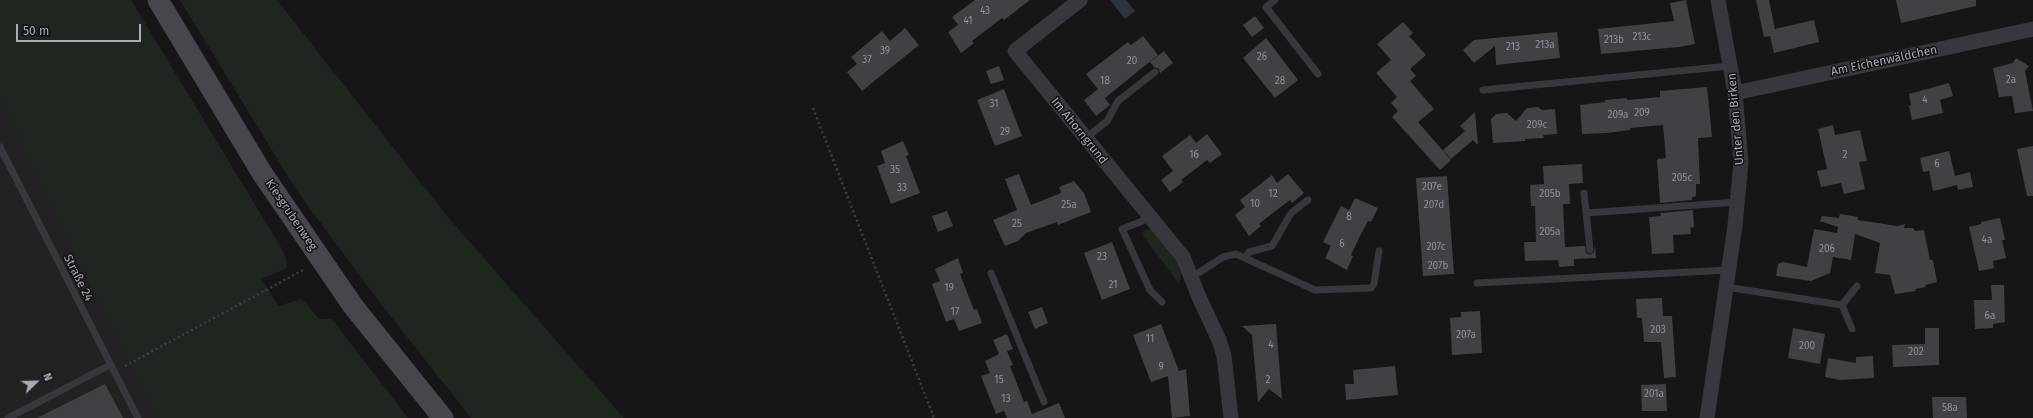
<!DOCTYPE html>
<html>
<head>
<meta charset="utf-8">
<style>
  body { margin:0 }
  #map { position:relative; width:2033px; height:418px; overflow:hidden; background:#161618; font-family:"Fira Sans",sans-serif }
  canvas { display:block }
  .north { position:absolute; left:16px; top:362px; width:40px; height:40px; -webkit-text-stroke:3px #111113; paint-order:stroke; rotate:67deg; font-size:11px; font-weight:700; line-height:16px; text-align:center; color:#a8adb8 }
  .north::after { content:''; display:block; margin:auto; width:14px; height:18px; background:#a8adb8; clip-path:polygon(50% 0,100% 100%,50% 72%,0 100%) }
  .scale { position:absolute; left:16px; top:24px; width:125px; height:18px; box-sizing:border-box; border:2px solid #a8adb8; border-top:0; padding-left:5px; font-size:12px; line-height:14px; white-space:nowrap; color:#a8adb8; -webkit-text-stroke:3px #111113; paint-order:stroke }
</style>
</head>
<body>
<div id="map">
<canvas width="2033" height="418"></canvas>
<div class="north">N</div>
<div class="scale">50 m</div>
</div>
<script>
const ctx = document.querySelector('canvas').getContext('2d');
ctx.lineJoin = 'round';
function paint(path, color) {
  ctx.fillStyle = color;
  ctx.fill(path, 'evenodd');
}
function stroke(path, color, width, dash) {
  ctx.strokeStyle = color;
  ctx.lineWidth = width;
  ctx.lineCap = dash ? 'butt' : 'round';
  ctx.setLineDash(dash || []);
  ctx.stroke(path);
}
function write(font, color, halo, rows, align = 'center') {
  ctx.font = font + ' "Fira Sans",sans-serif';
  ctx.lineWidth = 3;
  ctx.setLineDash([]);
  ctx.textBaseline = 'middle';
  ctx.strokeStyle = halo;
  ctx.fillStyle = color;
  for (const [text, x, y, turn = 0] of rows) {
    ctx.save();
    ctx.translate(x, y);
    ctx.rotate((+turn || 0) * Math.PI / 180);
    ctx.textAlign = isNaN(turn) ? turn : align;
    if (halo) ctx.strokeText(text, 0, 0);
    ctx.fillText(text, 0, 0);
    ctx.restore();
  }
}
paint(new Path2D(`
  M0,59L222,418H0Z`), '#222225');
paint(new Path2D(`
  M0,0H131L285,254L287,268L262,279L278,306L302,299L319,319H332L408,418H157L0,102Z
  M180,0H277L447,216L624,418H471L374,295L297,191Z
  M1152,227C1164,242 1188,263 1179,284L1141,233Z`), '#1e261f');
paint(new Path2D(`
  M1110,0H1126L1135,11L1125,19Z`), '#2c353c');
paint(new Path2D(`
  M975,0H1030L1004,20L1002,18L972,41L974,43L961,53L948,32L958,25L952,17Z
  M1686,0L1695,44L1679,47L1601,54L1598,29L1674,21L1670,3Z
  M1756,0H1769L1775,29L1814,20L1819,42L1774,53L1770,36L1764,37Z
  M1896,0H1976V6L1901,23Z
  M1255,16L1264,28L1252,37L1243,25Z
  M1403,22L1413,33L1409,36L1426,55L1410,69L1416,76L1410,81L1434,109L1418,122L1451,160L1440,170L1392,117L1398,111L1391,103L1397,97L1376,73L1391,60L1377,44Z
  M905,28L919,45L862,91L847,72L857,64L851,57L882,31L890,41Z
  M1557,32L1560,58L1496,65L1495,46L1474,63L1463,50L1474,40Z
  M1143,36L1158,55L1105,98L1110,105L1096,116L1084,100L1098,89L1086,74L1128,42L1131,45Z
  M1266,38L1298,80L1275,98L1243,58Z
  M1164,51L1173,63L1160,73L1159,69L1154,67L1150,62Z
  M2016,58L2029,66L2025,71L2033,111L2015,113L2012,96L1999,97L1993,68L2013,63Z
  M999,66L1004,80L991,84L986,71Z
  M1949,83L1953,96L1940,100L1943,113L1912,120L1909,106L1911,105L1909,94Z
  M1707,87L1712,137L1698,138L1700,184H1696V196L1692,197V200L1660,203L1657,159L1666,158L1663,125L1630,128V130L1608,133L1582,134L1580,105L1605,102V100L1627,98V100L1660,97V91Z
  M1004,89L1022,136L995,146L977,100Z
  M1538,107L1542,110L1555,109L1557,134L1543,135L1544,138L1525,139V141L1493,143L1491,119L1496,114L1507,113L1516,121L1527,108Z
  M1475,112L1478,145L1473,140L1451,159L1443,150L1465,131L1460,126Z
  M1833,125L1835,135L1860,130L1867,161L1859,162L1865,189L1844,194L1841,183L1821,187L1817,171L1827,169L1818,129Z
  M1207,134L1222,154L1210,163L1207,160L1181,180L1183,182L1170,192L1161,180L1173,171L1162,156L1190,135L1196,143Z
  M903,141L909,155L906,156L920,193L891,204L877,166L885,163L881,151Z
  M2033,146V196H2027L2017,149Z
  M1949,151L1955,176L1970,172L1973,187L1958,190L1957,185L1933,191L1929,171L1923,172L1920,158Z
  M1582,164L1583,183L1569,184L1570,204H1563L1565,247L1585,246L1586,253L1590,255L1594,252L1595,245L1596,258L1574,259V266L1559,267L1558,260L1525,261L1524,242H1536L1535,206H1531L1530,185L1544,184L1543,166Z
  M1019,174L1031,205L1061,193L1059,187L1074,181L1084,193L1091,212L1058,225L1057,222L1026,233L1018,241L1005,246L993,220L1017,210L1005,179Z
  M1288,174L1304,193L1292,203L1290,200L1274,212L1259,224L1261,226L1249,236L1235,215L1245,207L1240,200L1272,175L1277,183Z
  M1447,176L1454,274L1423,276L1416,178Z
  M1355,198L1378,208L1371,222L1368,221L1359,238L1351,255L1353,256L1347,270L1325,258L1331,246L1323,242L1341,206L1349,210Z
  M1693,210L1694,227L1690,228L1691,234L1673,235L1674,253L1652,254L1649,217L1661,216L1660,213Z
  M947,211L953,226L938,232L932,216Z
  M1840,214L1858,217V220L1897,226L1905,224L1904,228H1913L1915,231L1924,230L1930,260H1933L1937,282L1925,285L1926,287L1915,289L1916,291L1895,294L1890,275L1875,273L1880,243L1855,234L1851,260L1833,257L1830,273L1811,281L1776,276L1778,264L1783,262L1807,267L1814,229L1837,233L1838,227L1820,221L1822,216L1839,218Z
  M2000,218L2005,240H2002L2006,258L1993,261L1994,268L1979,271L1969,227L1981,224V222Z
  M1112,242L1130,289L1102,300L1084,253Z
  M958,258L963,273L960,274L974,310L977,309L982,323L959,331L954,319L946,322L932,284L940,281L935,269Z
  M1991,285H2004L2005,322L1993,324V328L1975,329L1974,300H1992Z
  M1662,298L1663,316H1672L1676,377L1664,378L1661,342H1644L1642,318H1637L1636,299Z
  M1042,307L1048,323L1035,329L1028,312Z
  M1480,311L1482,353L1452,355L1450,318L1461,317V312Z
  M1161,324L1179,371L1186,369L1190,416L1172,418L1168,376L1151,382L1133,335Z
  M1276,324L1282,399L1269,389L1258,402L1252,335L1242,326Z
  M1793,328L1825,334L1820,364L1788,358Z
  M1925,328H1939V365L1893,367L1892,345L1925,344Z
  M1007,334L1013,349L1007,351L1013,365L1010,366L1024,402L1027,401L1032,414L1059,403L1065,418H1007L1004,411L996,414L981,376L990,373L985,361L999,354L993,340Z
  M1873,356L1874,378L1840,380L1825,377L1828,358L1856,363V357Z
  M1395,366L1398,395L1346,400L1345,384H1354L1353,370Z
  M105,384L123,418H37Z
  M1666,384L1667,411H1642L1641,385Z
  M1932,397H1966L1967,418H1933Z`), '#404145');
stroke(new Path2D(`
  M813,108L934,418
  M125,366L305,269`), '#3d3f44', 2.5, [2, 3]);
stroke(new Path2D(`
  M1275,0L1266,7L1318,74
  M1483,90L1730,66
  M1086,138L1107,121L1118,101L1155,72
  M0,147L138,418
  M1584,193L1590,250
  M1586,213L1738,202
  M1150,218L1122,229L1150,290L1162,302
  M1245,258L1249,252L1272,246L1291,213L1308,200
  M991,273L1044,402
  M1192,277L1223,257L1236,254L1315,290L1371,288L1374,284L1379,251
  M1477,283L1729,270
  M1726,287L1842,305
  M1852,329L1842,305L1857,286
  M8,418L110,365`), '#37383d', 7);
stroke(new Path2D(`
  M1080,0L1015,51L1183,257L1199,297L1219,340L1224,356L1231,418
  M1735,93L2033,29
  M1707,418L1735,226L1741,162L1735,93L1718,0`), '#37383d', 15);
stroke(new Path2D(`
  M158,0L262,173L353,306L443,418`), '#45474d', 21);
write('10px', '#8e929b', null, [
  ["43",985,11],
  ["41",968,21],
  ["213c",1642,37],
  ["213b",1614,40],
  ["213a",1545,45],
  ["213",1513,47],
  ["39",885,51],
  ["26",1262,57],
  ["37",867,60],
  ["20",1132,61],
  ["2a",2011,80],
  ["18",1105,81],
  ["28",1280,81],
  ["4",1925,100],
  ["31",994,104],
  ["209",1642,113],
  ["209a",1618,115],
  ["209c",1537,125],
  ["29",1005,132],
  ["16",1194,155],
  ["2",1845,155],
  ["6",1937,164],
  ["35",895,170],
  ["205c",1682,178],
  ["207e",1432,187],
  ["33",902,188],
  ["12",1273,194],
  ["205b",1550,194],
  ["10",1255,204],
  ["25a",1069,205],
  ["207d",1434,205],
  ["8",1349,217],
  ["25",1017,224],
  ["205a",1550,232],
  ["4a",1987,240],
  ["6",1342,244],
  ["207c",1436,247],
  ["206",1827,249],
  ["23",1102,257],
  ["207b",1438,266],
  ["21",1113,285],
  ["19",949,288],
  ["17",955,312],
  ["6a",1990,316],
  ["203",1658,330],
  ["207a",1466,335],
  ["11",1150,339],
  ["4",1271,345],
  ["200",1807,346],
  ["202",1916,352],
  ["9",1161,367],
  ["15",999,380],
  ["2",1268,380],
  ["201a",1654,394],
  ["13",1006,399],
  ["58a",1950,408]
]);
write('12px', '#a8adb8', '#111113', [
  ["Am Eichenwäldchen",1884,61,-12],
  ["Unter den Birken",1736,119,-95],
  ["Im Ahorngrund",1079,131,51],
  ["Kiesgrubenweg",291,215,56],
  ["Straße 24",78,278,63]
]);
</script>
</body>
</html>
